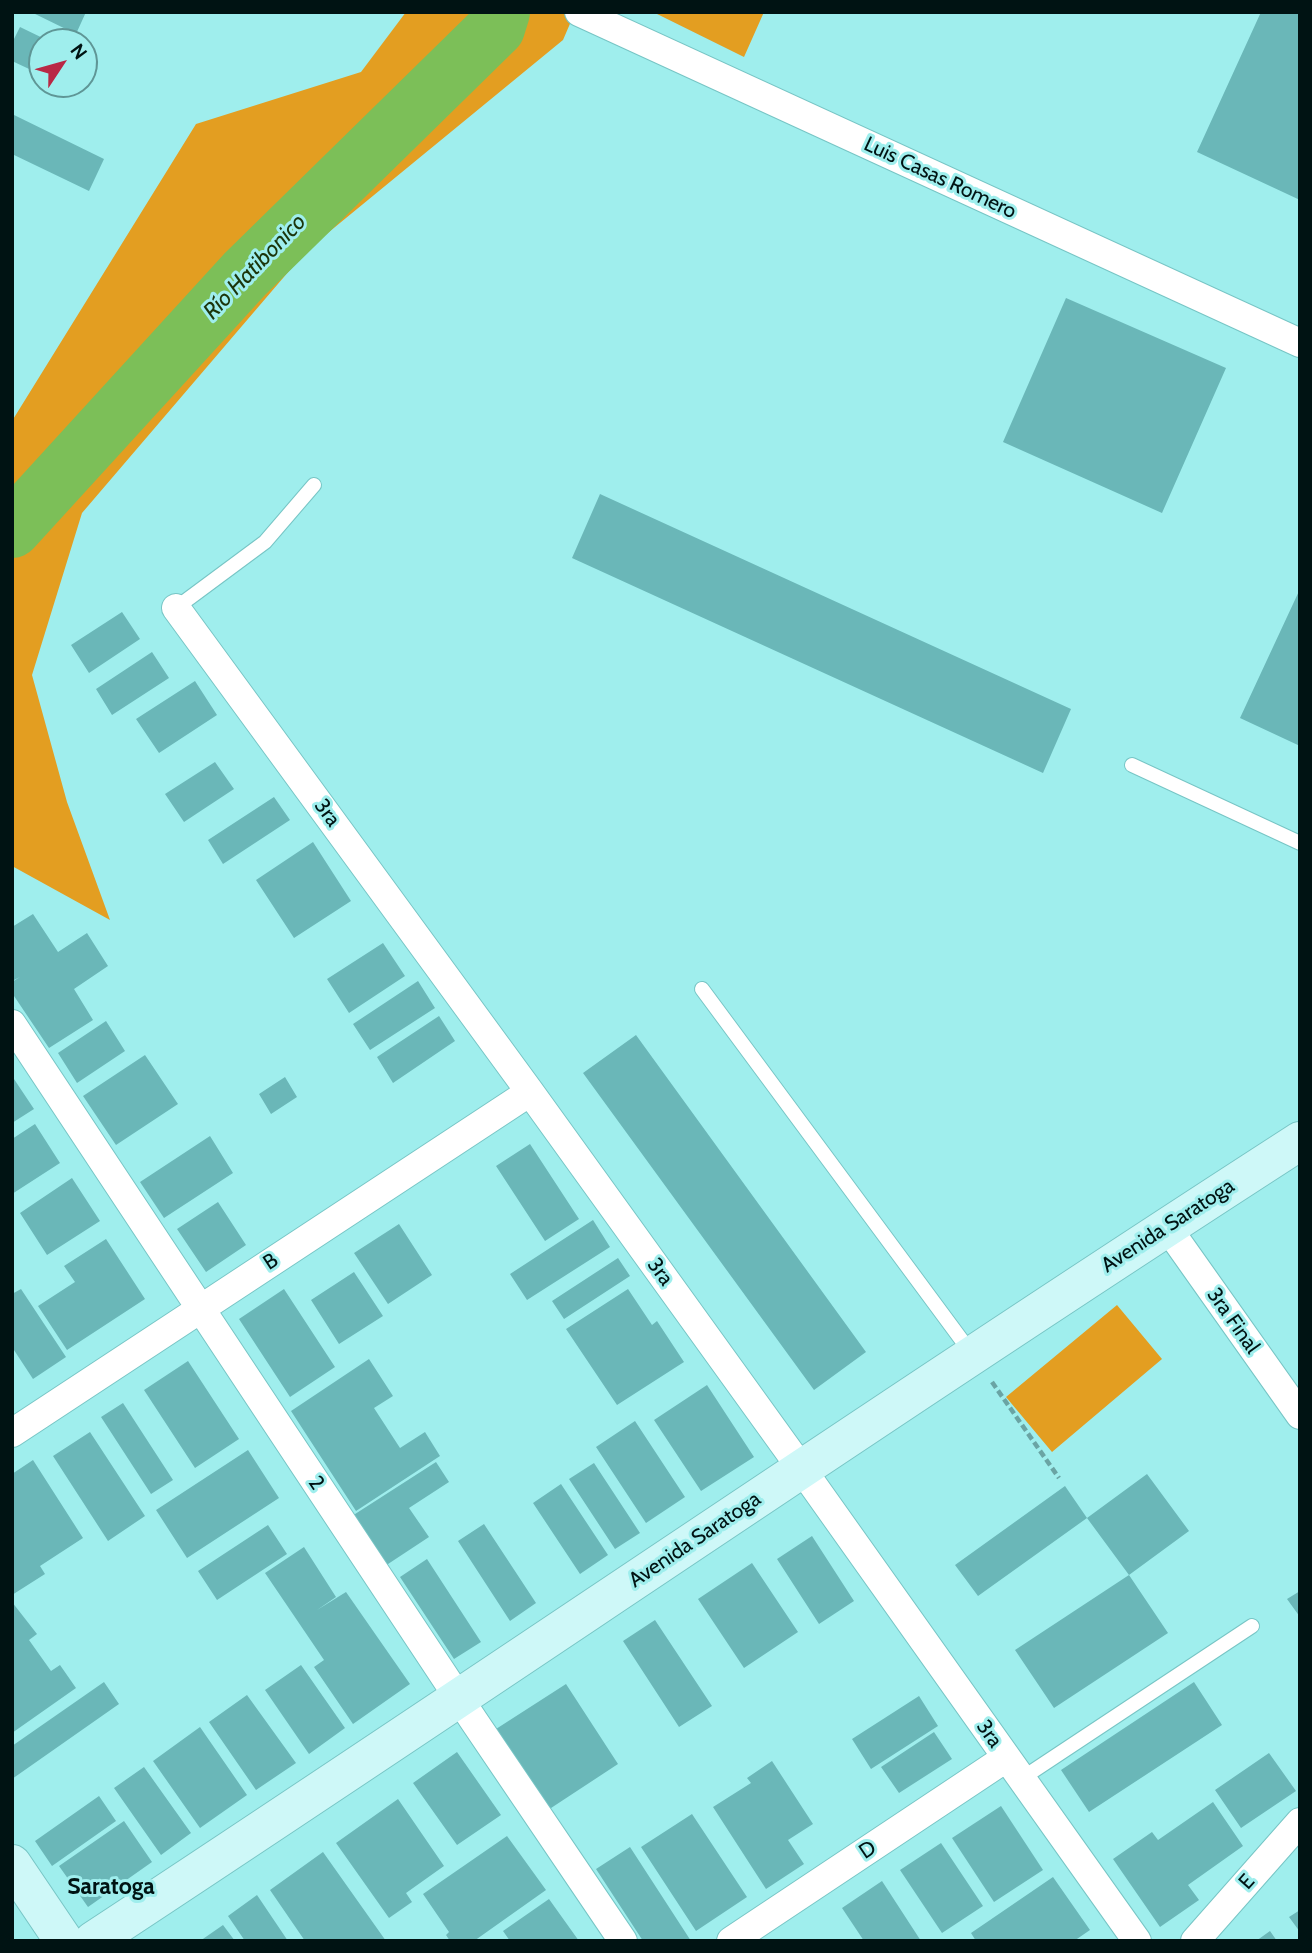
<!DOCTYPE html>
<html>
<head>
<meta charset="utf-8">
<style>
  body { margin:0 }
  #map { position:relative; width:1312px; height:1953px; overflow:hidden; background:#9feeed; font-family:Cabin,sans-serif }
  canvas { display:block }
  .frame { position:absolute; inset:0; border:14px solid #001313; pointer-events:none }
  .north { position:absolute; left:28px; top:28px; width:70px; height:70px; box-sizing:border-box; background:#9feeed; border:2px solid #5f9696; border-radius:50%; rotate:54deg; font-size:19px; font-weight:700; line-height:28px; text-align:center; color:#001313 }
  .north::after { content:''; display:block; margin:auto; width:24px; height:32px; background:#b92845; clip-path:polygon(50% 0,100% 100%,50% 72%,0 100%) }
</style>
</head>
<body>
<div id="map">
<canvas width="1312" height="1953"></canvas>
<div class="frame"></div>
<div class="north">N</div>
</div>
<script>
const ctx = document.querySelector('canvas').getContext('2d');
ctx.lineJoin = 'round';
function paint(path, color) {
  ctx.fillStyle = color;
  ctx.fill(path, 'evenodd');
}
function stroke(path, color, width, dash) {
  ctx.strokeStyle = color;
  ctx.lineWidth = width;
  ctx.lineCap = dash ? 'butt' : 'round';
  ctx.setLineDash(dash || []);
  ctx.stroke(path);
}
function write(font, color, halo, rows, align = 'center') {
  ctx.font = font + ' Cabin,sans-serif';
  ctx.lineWidth = 6;
  ctx.setLineDash([]);
  ctx.textBaseline = 'middle';
  ctx.strokeStyle = halo;
  ctx.fillStyle = color;
  for (const [text, x, y, turn = 0] of rows) {
    ctx.save();
    ctx.translate(x, y);
    ctx.rotate((+turn || 0) * Math.PI / 180);
    ctx.textAlign = isNaN(turn) ? turn : align;
    if (halo) ctx.strokeText(text, 0, 0);
    ctx.fillText(text, 0, 0);
    ctx.restore();
  }
}
paint(new Path2D(`
  M406,12H575L563,40L307,250L82,513L32,675L67,802L110,920L12,866V421L196,124L361,72Z
  M653,12H764L744,57Z
  M1117,1305L1162,1359L1052,1452L1006,1397Z`), '#e39e21');
stroke(new Path2D(`
  M12,529L245,274L496,28L501,12`), '#7cbf58', 58);
paint(new Path2D(`
  M31,12H86L76,34Z
  M1261,12H1300V200L1197,152Z
  M20,27L51,42H42V75L12,61V43Z
  M12,114L104,159L89,191L12,154Z
  M1066,298L1226,368L1162,513L1003,442Z
  M600,494L1071,709L1043,773L572,558Z
  M1300,589V746L1240,718Z
  M122,612L140,639L89,673L71,645Z
  M152,652L169,678L112,715L96,689Z
  M195,681L217,715L159,753L136,719Z
  M215,762L234,789L184,822L165,794Z
  M274,797L290,820L223,864L208,840Z
  M313,842L351,901L294,938L256,880Z
  M33,914L58,952L87,933L108,966L74,989L93,1020L49,1048L12,993V982L20,977L12,981V927Z
  M383,943L405,976L349,1013L327,979Z
  M418,981L435,1008L370,1050L353,1024Z
  M439,1016L455,1041L393,1083L377,1057Z
  M106,1021L125,1051L77,1083L58,1053Z
  M636,1035L866,1352L814,1390L583,1073Z
  M145,1055L178,1104L116,1145L83,1096Z
  M12,1076L34,1109L12,1123Z
  M285,1077L297,1097L271,1114L259,1094Z
  M35,1124L60,1163L12,1194V1139Z
  M210,1136L233,1173L164,1218L140,1182Z
  M530,1144L579,1219L545,1241L496,1166Z
  M72,1178L100,1221L47,1255L20,1213Z
  M218,1202L246,1245L206,1272L177,1229Z
  M593,1220L610,1247L527,1300L510,1274Z
  M399,1224L432,1275L388,1304L354,1253Z
  M106,1239L145,1299L67,1350L38,1306L75,1282L64,1266Z
  M618,1258L630,1276L564,1319L552,1301Z
  M354,1272L383,1316L339,1344L311,1300Z
  M21,1289L66,1357L33,1379L12,1347V1294Z
  M284,1289L335,1367L290,1397L239,1319Z
  M628,1289L652,1325L657,1321L684,1362L617,1405L566,1329Z
  M369,1359L393,1396L374,1408L400,1448L425,1432L440,1456L356,1511L291,1411Z
  M188,1361L239,1439L195,1468L144,1390Z
  M707,1385L754,1457L701,1491L654,1420Z
  M123,1403L173,1480L151,1494L101,1417Z
  M635,1421L685,1497L646,1523L596,1447Z
  M90,1432L145,1516L108,1541L53,1456Z
  M248,1450L279,1498L187,1558L156,1510Z
  M33,1460L83,1538L40,1566L45,1574L12,1595V1474Z
  M436,1462L449,1482L409,1508L429,1537L385,1566L352,1516Z
  M594,1463L640,1533L615,1549L569,1479Z
  M1147,1474L1189,1531L1129,1575L1087,1518Z
  M561,1484L608,1555L580,1574L533,1503Z
  M1065,1486L1087,1518L978,1596L955,1565Z
  M484,1524L536,1603L510,1621L458,1541Z
  M268,1525L287,1554L217,1600L198,1571Z
  M812,1536L854,1601L819,1624L777,1559Z
  M304,1547L336,1597L317,1610L346,1592L410,1684L353,1724L314,1667L324,1660L265,1573Z
  M427,1559L481,1642L454,1659L400,1577Z
  M752,1563L798,1632L744,1668L698,1599Z
  M1129,1575L1168,1633L1054,1708L1015,1650Z
  M1300,1591V1617L1287,1599Z
  M12,1602L37,1634L29,1640L51,1671L60,1665L76,1688L12,1733Z
  M655,1620L712,1706L679,1727L623,1641Z
  M301,1665L345,1728L309,1754L265,1690Z
  M104,1682L119,1704L12,1779V1746Z
  M1194,1682L1222,1725L1089,1812L1061,1770Z
  M566,1684L618,1764L548,1810L496,1729Z
  M247,1695L296,1763L256,1790L209,1722Z
  M919,1696L938,1726L871,1769L852,1739Z
  M200,1727L247,1795L200,1828L153,1761Z
  M934,1732L952,1759L899,1793L881,1767Z
  M457,1752L501,1815L457,1845L413,1783Z
  M1269,1753L1296,1791L1241,1828L1215,1790Z
  M772,1761L813,1824L788,1840L804,1864L766,1889L713,1807L751,1783L747,1778Z
  M144,1767L191,1833L161,1855L114,1788Z
  M99,1796L116,1821L52,1866L35,1841Z
  M398,1799L444,1866L406,1893L412,1902L389,1918L336,1843Z
  M1213,1802L1243,1846L1188,1885L1199,1900L1160,1927L1113,1859L1152,1832L1158,1840Z
  M1001,1806L1043,1870L994,1902L952,1838Z
  M692,1814L747,1897L696,1931L641,1847Z
  M124,1821L152,1862L88,1907L59,1866Z
  M507,1836L546,1890L474,1941H450L446,1935L449,1932L423,1894Z
  M941,1843L983,1906L942,1933L900,1870Z
  M630,1847L691,1941H643L596,1869Z
  M323,1852L386,1941H305L270,1890Z
  M1053,1877L1090,1930L1074,1941H976L971,1933Z
  M882,1881L921,1941H864L842,1908Z
  M257,1895L288,1941H245L228,1916Z
  M549,1899L579,1941H510L503,1931Z
  M1300,1910V1932L1289,1917Z
  M223,1925L235,1941H200Z
  M1270,1931L1277,1941H1256Z`), '#6ab7b8');
const service = new Path2D(`
  M176,608L265,542L314,485
  M1132,765L1300,843
  M702,989L972,1354
  M1021,1779L1252,1626`);
const minor = new Path2D(`
  M579,12L1300,343
  M176,608L530,1092L801,1468L1137,1941
  M12,1024L474,1721L623,1941
  M1167,1227L1300,1415
  M12,1433L530,1092
  M731,1941L1006,1758
  M1195,1941L1300,1822`);
const secondary = new Path2D(`
  M12,1864L64,1941
  M93,1941C496,1676 894,1403 1300,1141`);
stroke(service, '#77c5c5', 16);
stroke(minor, '#77c5c5', 30);
stroke(secondary, '#77c5c5', 40);
stroke(new Path2D(`
  M992,1382L1059,1478`), '#6aa4a4', 4.5, [7, 3.5]);
stroke(service, '#fff', 14);
stroke(minor, '#fff', 28);
stroke(secondary, '#cef8f8', 38);
write('21px', '#001313', '#9feeed', [
  ["Luis Casas Romero",940,178,25],
  ["3ra",327,813,54],
  ["Avenida Saratoga",1168,1226,-33],
  ["B",271,1262,-33],
  ["3ra",660,1272,54],
  ["3ra Final",1233,1321,55],
  ["2",316,1483,56],
  ["Avenida Saratoga",695,1540,-34],
  ["3ra",989,1734,55],
  ["D",868,1850,-34],
  ["E",1247,1882,-48]
]);
write('italic 23px', '#1b350b', '#9feeed', [
  ["Río Hatibonico",255,267,-46]
]);
write('bold 23px', '#001313', '#9feeed', [
  ["Saratoga",111,1887]
]);
</script>
</body>
</html>
